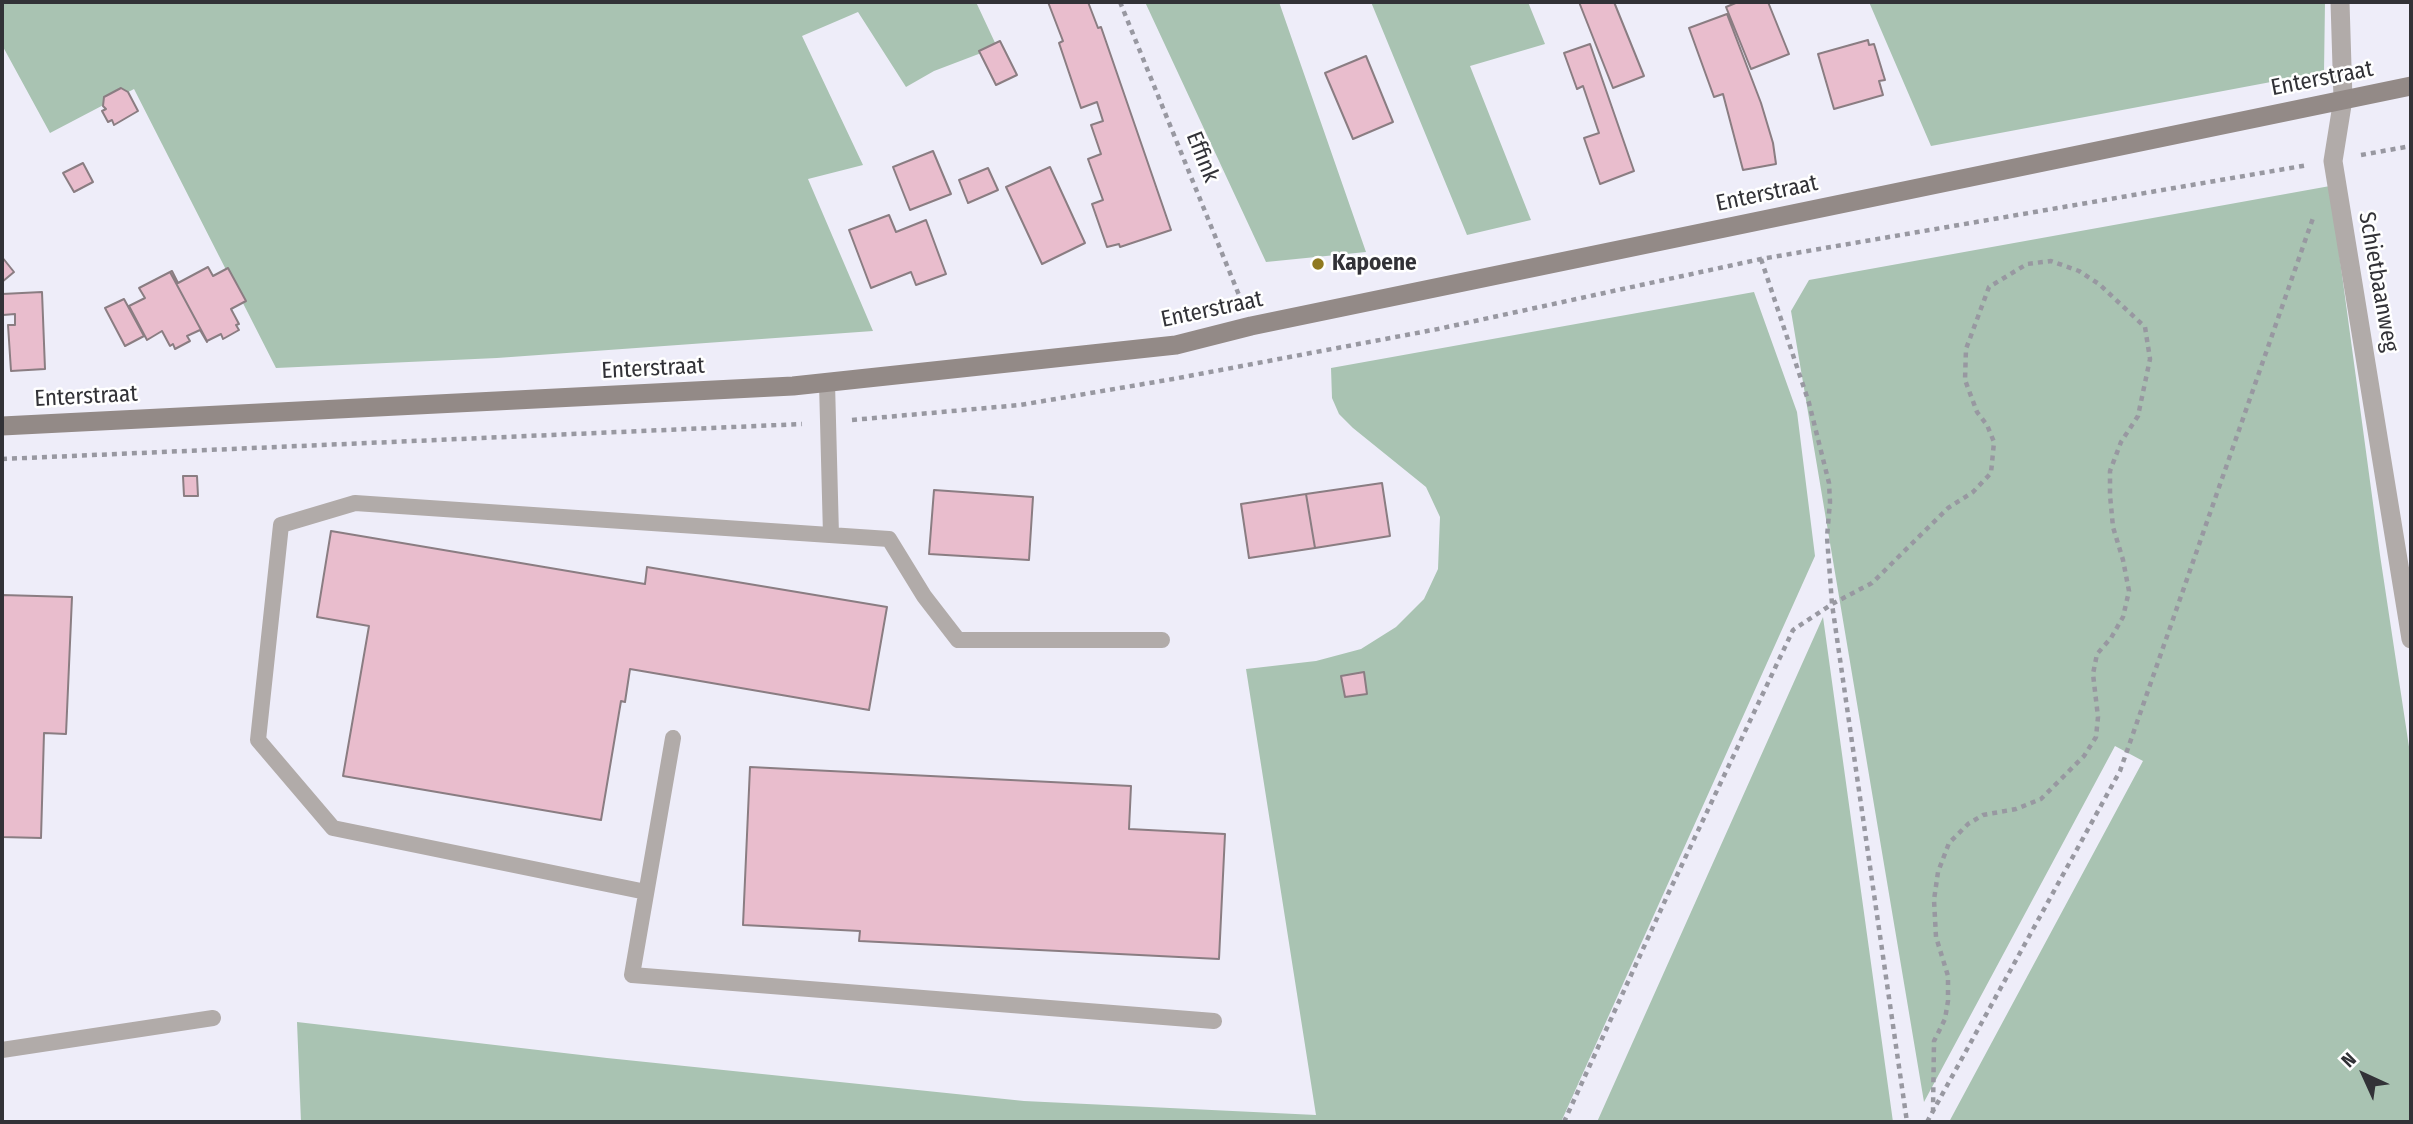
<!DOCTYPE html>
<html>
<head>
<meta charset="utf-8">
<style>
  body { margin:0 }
  #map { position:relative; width:2413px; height:1124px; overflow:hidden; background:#eeedf9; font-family:"Fira Sans Condensed",sans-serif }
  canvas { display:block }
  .frame { position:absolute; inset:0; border:4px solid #323237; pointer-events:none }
  .north { position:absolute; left:2329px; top:1040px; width:70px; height:70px; -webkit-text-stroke:5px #fff; paint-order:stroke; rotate:315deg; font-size:19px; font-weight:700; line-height:28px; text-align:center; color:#323237 }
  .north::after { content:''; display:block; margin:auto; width:24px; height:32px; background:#323237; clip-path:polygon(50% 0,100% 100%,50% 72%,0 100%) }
</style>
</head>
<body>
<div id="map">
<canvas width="2413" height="1124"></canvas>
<div class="frame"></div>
<div class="north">N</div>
</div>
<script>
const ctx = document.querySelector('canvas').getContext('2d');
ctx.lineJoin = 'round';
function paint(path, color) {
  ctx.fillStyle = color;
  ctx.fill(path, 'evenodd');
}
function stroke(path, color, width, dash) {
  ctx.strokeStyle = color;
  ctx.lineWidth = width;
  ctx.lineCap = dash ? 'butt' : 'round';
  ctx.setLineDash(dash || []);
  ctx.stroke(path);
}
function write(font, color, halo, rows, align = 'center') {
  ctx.font = font + ' "Fira Sans Condensed",sans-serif';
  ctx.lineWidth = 5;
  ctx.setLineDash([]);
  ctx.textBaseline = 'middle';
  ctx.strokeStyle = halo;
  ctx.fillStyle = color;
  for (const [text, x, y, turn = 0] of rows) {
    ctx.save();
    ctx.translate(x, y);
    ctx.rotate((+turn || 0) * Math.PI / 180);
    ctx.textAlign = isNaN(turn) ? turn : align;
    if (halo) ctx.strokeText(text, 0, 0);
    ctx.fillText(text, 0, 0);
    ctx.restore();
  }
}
paint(new Path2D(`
  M2,2H976L997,47L934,71L906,87L858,12L802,36L863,165L808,179L873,331L497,358L276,368L134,89L50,133L2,45Z
  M1145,2H1279L1366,252L1266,262Z
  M1371,2H1528L1545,44L1470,66L1531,220L1467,235Z
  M1869,2H2325L2324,72L1931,146Z
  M2330,186L2380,555L2411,760V1120L2389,1122H1949L2143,761L2115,746L1924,1102L1791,311L1809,280Z
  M1754,292L1797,412L1815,556L1561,1122H301L297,1022L607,1058L1024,1101L1316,1115L1246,669L1316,661L1361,649L1396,627L1424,599L1438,569L1440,517L1426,487L1353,428L1339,414L1332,398L1331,368Z
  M1823,617L1893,1122H1597Z`), '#a9c3b2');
const building = new Path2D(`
  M1048,2H1088L1098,28L1101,27L1171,230L1120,247L1119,244L1107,247L1092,204L1103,200L1088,159L1101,154L1091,125L1103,121L1097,102L1081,108L1059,43L1063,41Z
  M1579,2H1614L1644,76L1613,88Z
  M1738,2H1768L1789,54L1751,69L1726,7Z
  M1727,14L1761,103L1773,143L1776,164L1743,170L1723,94L1714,97L1689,28Z
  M1868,40L1869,45L1874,44L1885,80L1879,81L1883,95L1834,109L1818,54Z
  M1000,41L1017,75L996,85L979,51Z
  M1590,44L1634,171L1600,184L1584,138L1599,133L1583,86L1577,89L1564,53Z
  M1366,56L1393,122L1353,139L1325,73Z
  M121,88L128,92L138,111L114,125L112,120L108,122L102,111L106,109L103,106L104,97Z
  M933,151L951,194L910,210L893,167Z
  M83,163L93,182L74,192L63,173Z
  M1050,167L1085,243L1042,264L1006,187Z
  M988,168L998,190L968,203L959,180Z
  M889,215L896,232L926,220L946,274L916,285L911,272L871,288L849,230Z
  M2,257L14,272L2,282Z
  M208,267L213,276L228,268L246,301L231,309L239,324L236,325L239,330L223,339L221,334L207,341L170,272L172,271L178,283Z
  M170,272L207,341V342L200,330L187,336L190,341L175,349L173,344L170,346L162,331L147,340L129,306L145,298L139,288Z
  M42,292L45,369L11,371L8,325H15V314L3,315L2,294Z
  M124,299L144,336L125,346L105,308Z
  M183,476H197L198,496H184Z
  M1382,483L1390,536L1315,548L1306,494Z
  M934,490L1033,497L1029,560L929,554Z
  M1306,494L1315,548L1249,558L1241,504Z
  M331,531L645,584L647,567L887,607L869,710L630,669L625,702L621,701L601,820L343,776L369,626L317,617Z
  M2,595L72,597L66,734L44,733L41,838L2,837Z
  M1364,672L1367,694L1345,697L1341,676Z
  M750,767L1131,786L1129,829L1225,834L1219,959L859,941L860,931L743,925Z`);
paint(building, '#e9bdcd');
stroke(building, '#8a7d82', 2);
stroke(new Path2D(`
  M1120,2L1241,300
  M2361,155L2411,146
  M1761,259L1809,403L1829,483L1830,502L1827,537L1832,604L1907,1122
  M852,420L1020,405L1173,379L1438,329L1761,259L2308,165
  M2,459L802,424
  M1564,1122L1669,892L1793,630L1832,604L1872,583L1948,508L1973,492L1991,473L1994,442L1987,425L1977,412L1965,380L1966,349L1989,287L2027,264L2051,261L2079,271L2099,284L2145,327L2150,359L2138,416L2121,442L2110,471V495L2113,527L2123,560L2129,591L2123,617L2111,638L2097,654L2093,674L2098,717L2096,737L2084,756L2041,799L2016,809L1983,815L1968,824L1949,843L1938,872L1934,900L1936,937L1948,976V1001L1945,1019L1934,1041L1933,1111
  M1927,1122L2120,771L2313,218`), '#9898a1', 4.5, [5, 5]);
stroke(new Path2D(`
  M827,383L831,535
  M673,738L632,975L1214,1021
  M646,892L333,828L258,740L281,525L355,503L889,539L924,596L958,640H1162
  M2,1050L213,1018`), '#b1aba9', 16);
stroke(new Path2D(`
  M2340,2L2343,99L2333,161L2411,639`), '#b1aba9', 19);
stroke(new Path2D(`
  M2,426L793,386L1176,345L1251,326L2411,86`), '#938a87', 19);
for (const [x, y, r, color] of [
  [1318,264,7,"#907a20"]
]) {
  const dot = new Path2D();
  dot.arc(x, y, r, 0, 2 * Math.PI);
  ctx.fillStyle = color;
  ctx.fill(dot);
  stroke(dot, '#fff', 2.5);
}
write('23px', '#323237', '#fff', [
  ["Enterstraat",2322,79,-11],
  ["Effink",1202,157,68],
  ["Enterstraat",1767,194,-12],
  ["Schietbaanweg",2378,282,80],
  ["Enterstraat",1212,310,-12],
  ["Enterstraat",653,369,-3],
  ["Enterstraat",86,397,-3]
]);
write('bold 23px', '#323237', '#fff', [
  ["Kapoene",1332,264]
], 'left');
</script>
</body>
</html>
